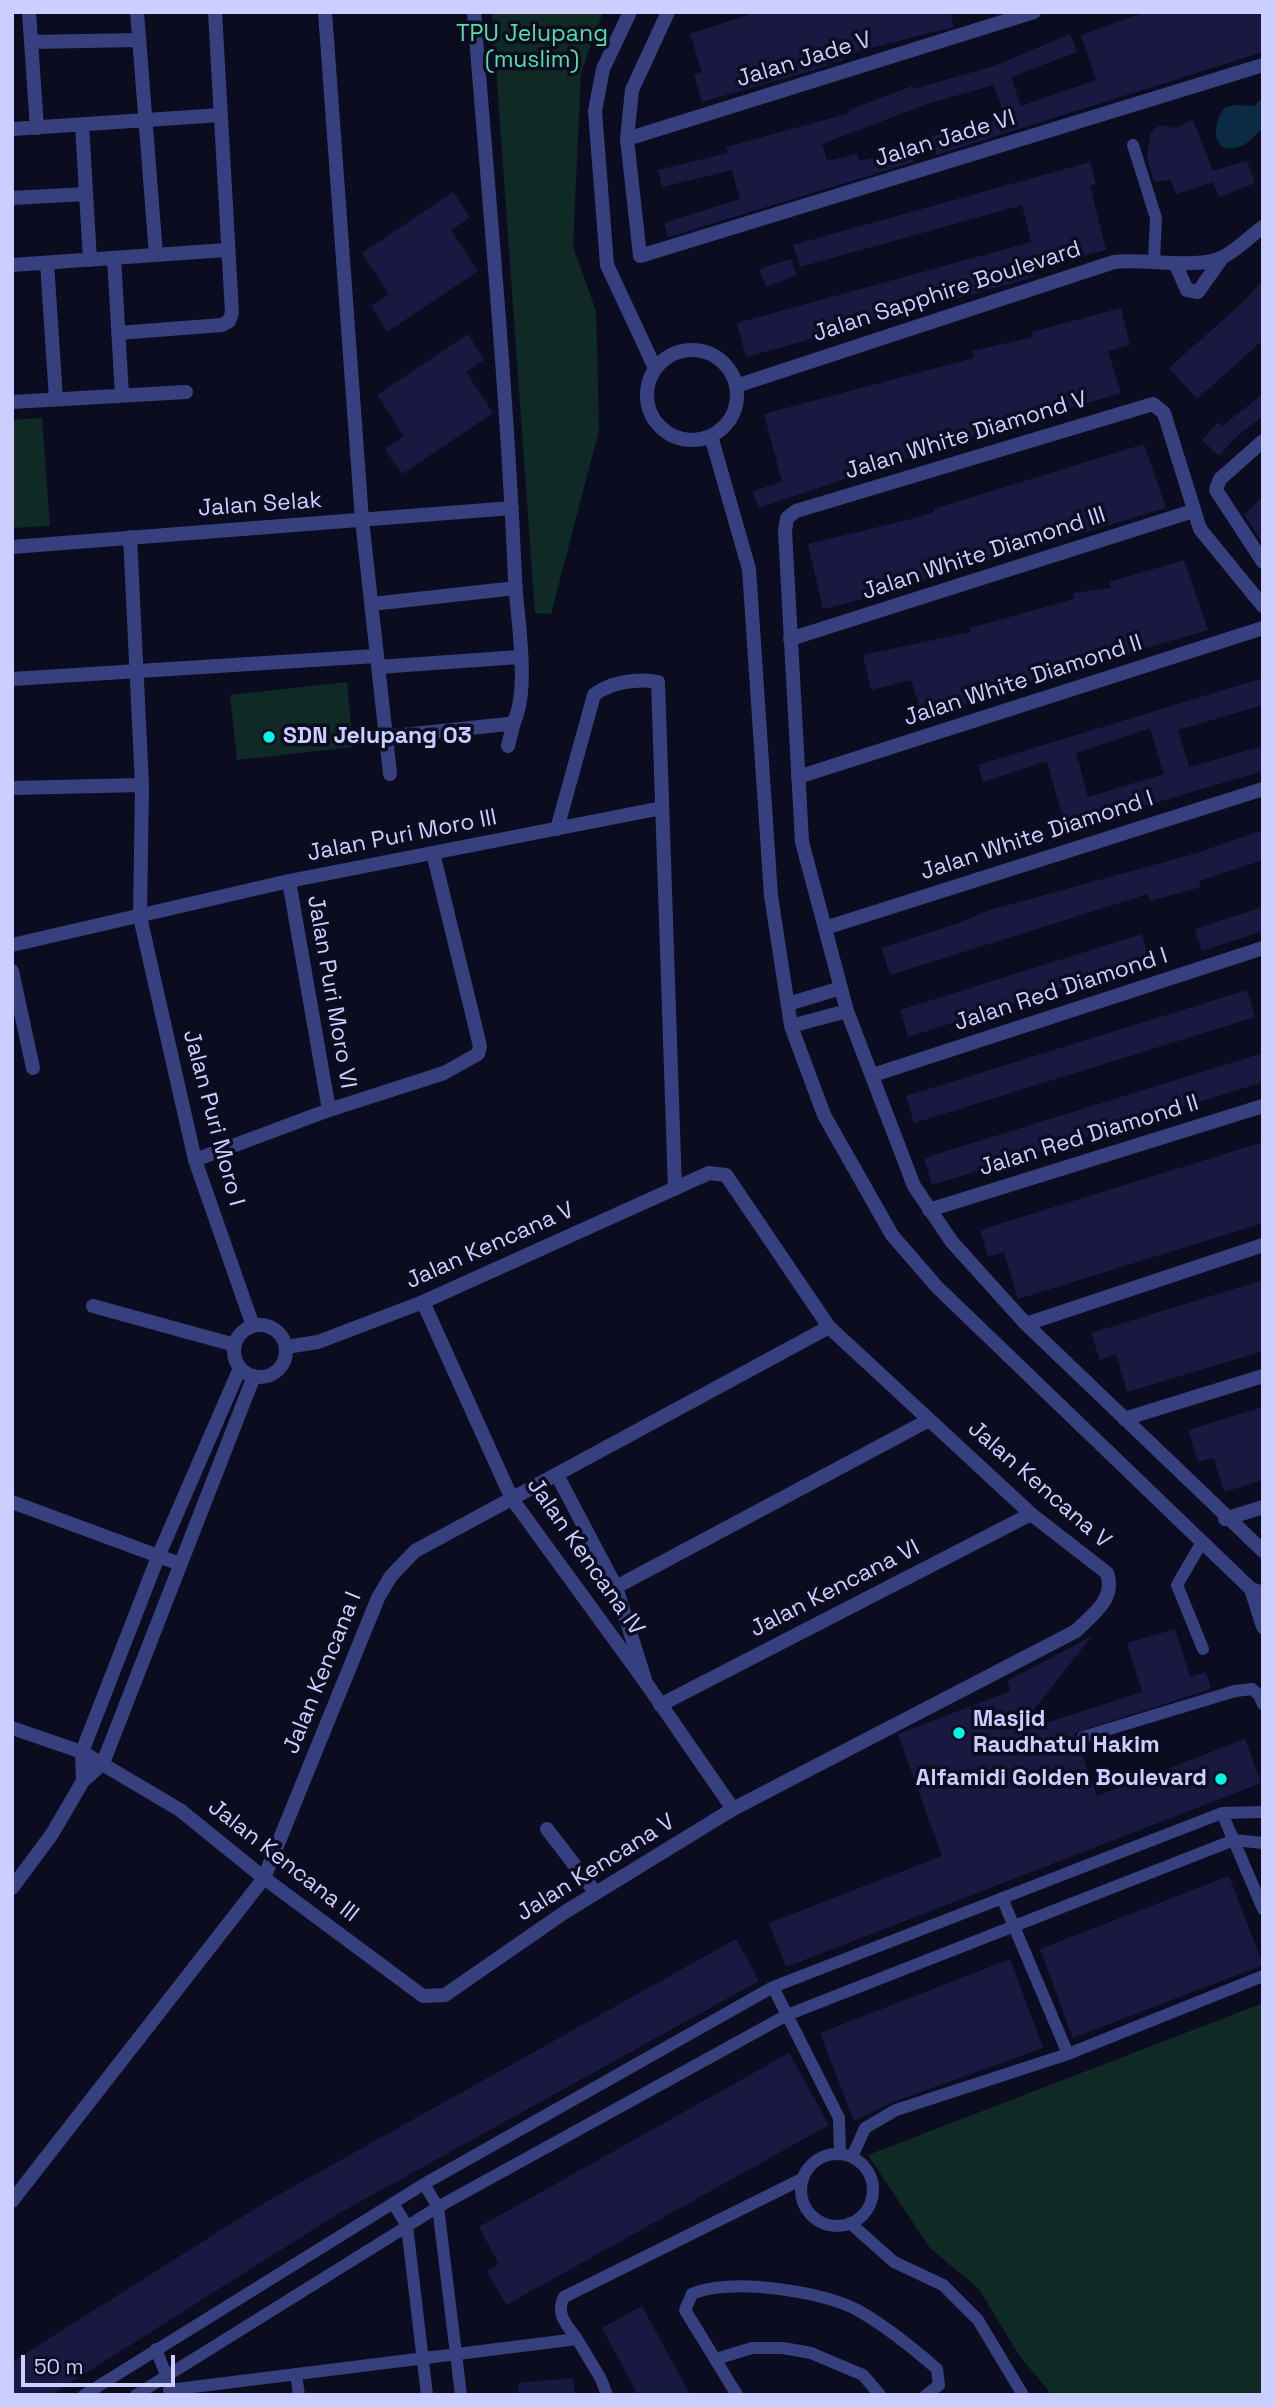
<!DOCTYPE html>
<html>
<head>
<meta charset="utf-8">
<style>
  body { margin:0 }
  #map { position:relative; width:1275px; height:2407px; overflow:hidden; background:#0c0c20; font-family:"Space Grotesk",sans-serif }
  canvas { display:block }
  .frame { position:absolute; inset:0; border:14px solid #cbceff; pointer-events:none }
  .scale { position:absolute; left:21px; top:2355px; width:154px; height:32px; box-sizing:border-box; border:4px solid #cbceff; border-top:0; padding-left:9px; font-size:21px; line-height:24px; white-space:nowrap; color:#cbceff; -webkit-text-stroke:5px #0c0c20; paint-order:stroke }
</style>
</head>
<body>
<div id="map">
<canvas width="1275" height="2407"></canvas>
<div class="frame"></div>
<div class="scale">50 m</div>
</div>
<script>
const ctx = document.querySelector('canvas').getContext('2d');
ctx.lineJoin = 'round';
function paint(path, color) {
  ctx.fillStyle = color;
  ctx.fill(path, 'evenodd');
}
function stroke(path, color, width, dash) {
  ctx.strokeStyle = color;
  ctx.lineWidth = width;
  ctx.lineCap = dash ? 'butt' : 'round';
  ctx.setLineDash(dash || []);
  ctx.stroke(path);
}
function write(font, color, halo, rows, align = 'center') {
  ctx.font = font + ' "Space Grotesk",sans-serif';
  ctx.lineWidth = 7;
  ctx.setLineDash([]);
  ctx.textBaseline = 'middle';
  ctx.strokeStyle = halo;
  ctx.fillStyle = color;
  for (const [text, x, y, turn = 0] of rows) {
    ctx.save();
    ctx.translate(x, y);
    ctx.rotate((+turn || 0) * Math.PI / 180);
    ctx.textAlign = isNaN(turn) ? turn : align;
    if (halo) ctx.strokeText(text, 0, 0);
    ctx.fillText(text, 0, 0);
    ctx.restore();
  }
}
paint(new Path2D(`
  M492,12H603L581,72L573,247L596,311L599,430L551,614L535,613Z
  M42,418L50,526L12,528V420Z
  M347,682L353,747L237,760L230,695Z
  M1263,2003V2395H1052L1019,2355L979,2289L930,2248L868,2155Z`), '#0f2a24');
paint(new Path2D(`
  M1263,97V129C1254,134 1251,143 1241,146C1212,157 1211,126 1224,108L1235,105L1254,106Z`), '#0b2b44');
paint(new Path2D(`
  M757,12H950L954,27L843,55L844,60L827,63V66L702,102L694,74L702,72L690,34Z
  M1146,12H1263V52L936,155L931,136L1005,118L994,85L927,104L822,144L827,161L857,154L859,161L911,150L914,162L668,237L664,223L740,199L732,170L662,187L658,170L728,153L726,147L850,113L849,110L912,86L913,89L994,66L1070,34L1077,52L1011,77L1021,106L1096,80L1081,35Z
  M1193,120L1213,171L1247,161L1255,183L1219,197L1213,182L1176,194L1170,180L1154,182L1147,159L1150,134L1159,125L1175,128Z
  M1090,162L1096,184L1090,186L1106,250L1031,268L1034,277L746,357L737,323L1031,242L1022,205L800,267L793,245Z
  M453,192L470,217L451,230L478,271L387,332L371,306L389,294L362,253Z
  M791,259L797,275L766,287L759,269Z
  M1263,280V340L1197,399L1169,368L1244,301Z
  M1121,308L1130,345L1108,351L1121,393L978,435L758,508L753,491L782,482L764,414L974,358L972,351L1033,337L1032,332Z
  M468,334L484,360L466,372L493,413L402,474L385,449L404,436L377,395Z
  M1263,394V416L1235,438L1219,456L1202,440L1218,422L1222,426Z
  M1144,444L1166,508L908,585V588L823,609L808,544L915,518L934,512V509Z
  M1263,496V543L1244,515Z
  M1184,560L1208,630L1006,689L1007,694L954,707L955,712L924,722L911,680L871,690L863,655L971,632L970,628L1074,599V593L1111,588L1109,582Z
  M1263,678V705L1178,730L1189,767L1263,746V771L1066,829L1047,761L983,782L978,765ZM1150,728L1164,774L1088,797L1076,753Z
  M1263,830V860L1199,881L1201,887L1150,901L1148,894L890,975L882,948L959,923L990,910L1197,853Z
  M1263,907V931L1202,951L1195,929Z
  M1142,934L1150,960L908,1037L900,1010Z
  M1247,990L1255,1017L914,1123L906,1096Z
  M1263,1053V1082L932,1185L924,1158Z
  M1263,1142V1223L1018,1299L1004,1252L988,1257L980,1230Z
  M1263,1280V1351L1127,1392L1116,1354L1100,1360L1091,1333Z
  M1263,1407V1480L1224,1492L1214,1458L1198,1462L1188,1430Z
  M1175,1629L1190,1677L1206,1672L1211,1689L1074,1733L1097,1796L1245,1739L1261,1783L786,1967L769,1923L942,1856L898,1734L1011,1691L1007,1681L1092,1636L1015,1733L1142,1692L1127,1643Z
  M1229,1876L1263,1965L1073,2038L1040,1949Z
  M736,1939L759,1981L336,2215L51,2395H12V2362L264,2203Z
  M1010,1959L1043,2048L893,2102L854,2121L820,2033Z
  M789,2053L829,2125L506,2305L487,2271L499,2264L479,2227Z
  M642,2306L682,2380L690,2395H638L602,2328Z
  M573,2378L575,2395H519L518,2383Z`), '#191841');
stroke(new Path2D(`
  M1133,145L1156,218L1154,260
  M1202,1542L1177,1585L1203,1649
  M1083,1737L1235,1691L1252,1689L1259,1695L1263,1704
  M1222,1813L1263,1909
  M1002,1898L1068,2054
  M773,1987L839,2118L840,2154
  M801 2190a36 36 0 1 1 72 0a36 36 0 1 1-72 0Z
  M852,2157L865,2128L896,2110L1068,2054L1263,1976
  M424,2184L438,2207L461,2395
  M393,2203L407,2226L427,2395
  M850,2223L894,2262L943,2285L978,2320L1023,2395
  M577,2339C567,2325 555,2314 564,2297L802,2179
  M156,2349L168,2380
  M716,2359L752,2348H783L811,2353L863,2375L880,2395
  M296,2374L299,2395
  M169,2390L577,2339L601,2379L607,2395
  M84,2395L424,2184L773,1987L1222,1813L1263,1812
  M136,2395L438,2207L787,2015L1234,1840L1263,1843
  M737,2395L685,2310L692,2294C727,2277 825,2291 859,2311C887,2327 913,2348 937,2369L939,2385L926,2395`), '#36407f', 12);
stroke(new Path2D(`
  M29,12L37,128
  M137,12L156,255
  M325,12L362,520L390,774
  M630,12L603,69L595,111L607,265L655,368
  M668,12L632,90L627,139L640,256L1263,65
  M31,42L139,40
  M82,125L90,260
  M12,129L221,115
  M627,139L1034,12
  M12,198L86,194
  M114,258L122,395
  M47,263L56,399
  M1175,263L1187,290L1198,292L1222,258
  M12,265L226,250
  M118,333L222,325L229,321L232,313L215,12
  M647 395a45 45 0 1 1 90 0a45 45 0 1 1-90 0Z
  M736,386L1114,262C1144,258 1199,270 1223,257C1237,250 1250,236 1263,227
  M12,402L186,392
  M711,436L749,569L771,896L791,1026L824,1115L892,1235L937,1287L1251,1589L1263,1593
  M1263,441L1220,479L1216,490L1263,562
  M12,547L512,508
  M372,604L516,588
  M1263,606L1200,529L1164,413L1153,404L796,511L787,518L785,531L802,842L847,1011L914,1186L952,1242L1026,1324L1263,1551
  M790,639L1193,511
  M378,667L519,657
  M12,679L376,656
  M384,737L508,724L514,722C530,686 517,619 515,579C507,390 489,201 474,12
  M508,746L514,722
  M798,777L1263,628
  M142,785L140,917L195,1160L253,1326
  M12,788L142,785L130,537
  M557,829L594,695C610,682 638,678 658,682L675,1189
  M289,881L329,1110
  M825,928L1263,789
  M12,945L289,881L662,808
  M12,971L33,1068
  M788,1004L841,988
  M791,1026L847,1011
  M873,1075L1263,948
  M195,1160L329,1110L444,1073L478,1054L480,1046L433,853
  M929,1210L1263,1106
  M423,1302L512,1499L646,1683
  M93,1306L235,1345
  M1026,1324L1263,1245
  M234 1351a26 26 0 1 1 52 0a26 26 0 1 1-52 0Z
  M1124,1419L1263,1376
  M557,1475L616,1587L646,1683L733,1809
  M12,1502L180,1564
  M1225,1519L1263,1507
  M616,1587L929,1420
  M1251,1589L1263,1627
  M660,1705L1031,1514
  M12,1728L82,1752L180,1810L264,1878L423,1996L445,1995L565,1912L733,1809L1076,1631C1093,1614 1116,1599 1107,1573L1031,1514L829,1327L726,1175L709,1173L423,1302L318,1342L286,1347
  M83,1781L82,1752L158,1557L240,1368
  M547,1829L596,1893
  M12,1888L52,1834L83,1781L103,1763L254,1376
  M12,2201L264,1878L378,1598L391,1576L415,1551L829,1327`), '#36407f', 14);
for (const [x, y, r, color] of [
  [269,737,7,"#00f6e4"],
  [959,1733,7,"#00f6e4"],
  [1221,1779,7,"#00f6e4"]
]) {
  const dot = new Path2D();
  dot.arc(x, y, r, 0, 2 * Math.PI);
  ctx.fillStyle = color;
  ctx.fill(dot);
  stroke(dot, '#0c0c20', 2.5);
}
write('23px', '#55e0a6', '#0c0c20', [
  ["TPU Jelupang",532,35],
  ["(muslim)",532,61]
]);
write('23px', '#cbceff', '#0c0c20', [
  ["Jalan Jade V",804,60,-17],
  ["Jalan Jade VI",945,139,-17],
  ["Jalan Sapphire Boulevard",947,292,-18],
  ["Jalan White Diamond V",966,436,-17],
  ["Jalan Selak",260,505,-4],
  ["Jalan White Diamond III",984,554,-18],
  ["Jalan White Diamond II",1023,681,-18],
  ["Jalan Puri Moro III",402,836,-11],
  ["Jalan White Diamond I",1037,836,-18],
  ["Jalan Red Diamond I",1061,990,-18],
  ["Jalan Puri Moro VI",331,992,80],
  ["Jalan Puri Moro I",213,1118,75],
  ["Jalan Red Diamond II",1089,1136,-17],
  ["Jalan Kencana V",490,1246,-24],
  ["Jalan Kencana V",1039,1485,41],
  ["Jalan Kencana IV",585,1557,55],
  ["Jalan Kencana VI",835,1589,-27],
  ["Jalan Kencana I",323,1673,-68],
  ["Jalan Kencana III",283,1861,38],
  ["Jalan Kencana V",596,1868,-32]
]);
write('bold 23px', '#cbceff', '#0c0c20', [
  ["SDN Jelupang 03",283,737],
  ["Masjid",973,1720],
  ["Raudhatul Hakim",973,1746],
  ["Alfamidi Golden Boulevard",1207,1779,"right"]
], 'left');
</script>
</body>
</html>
